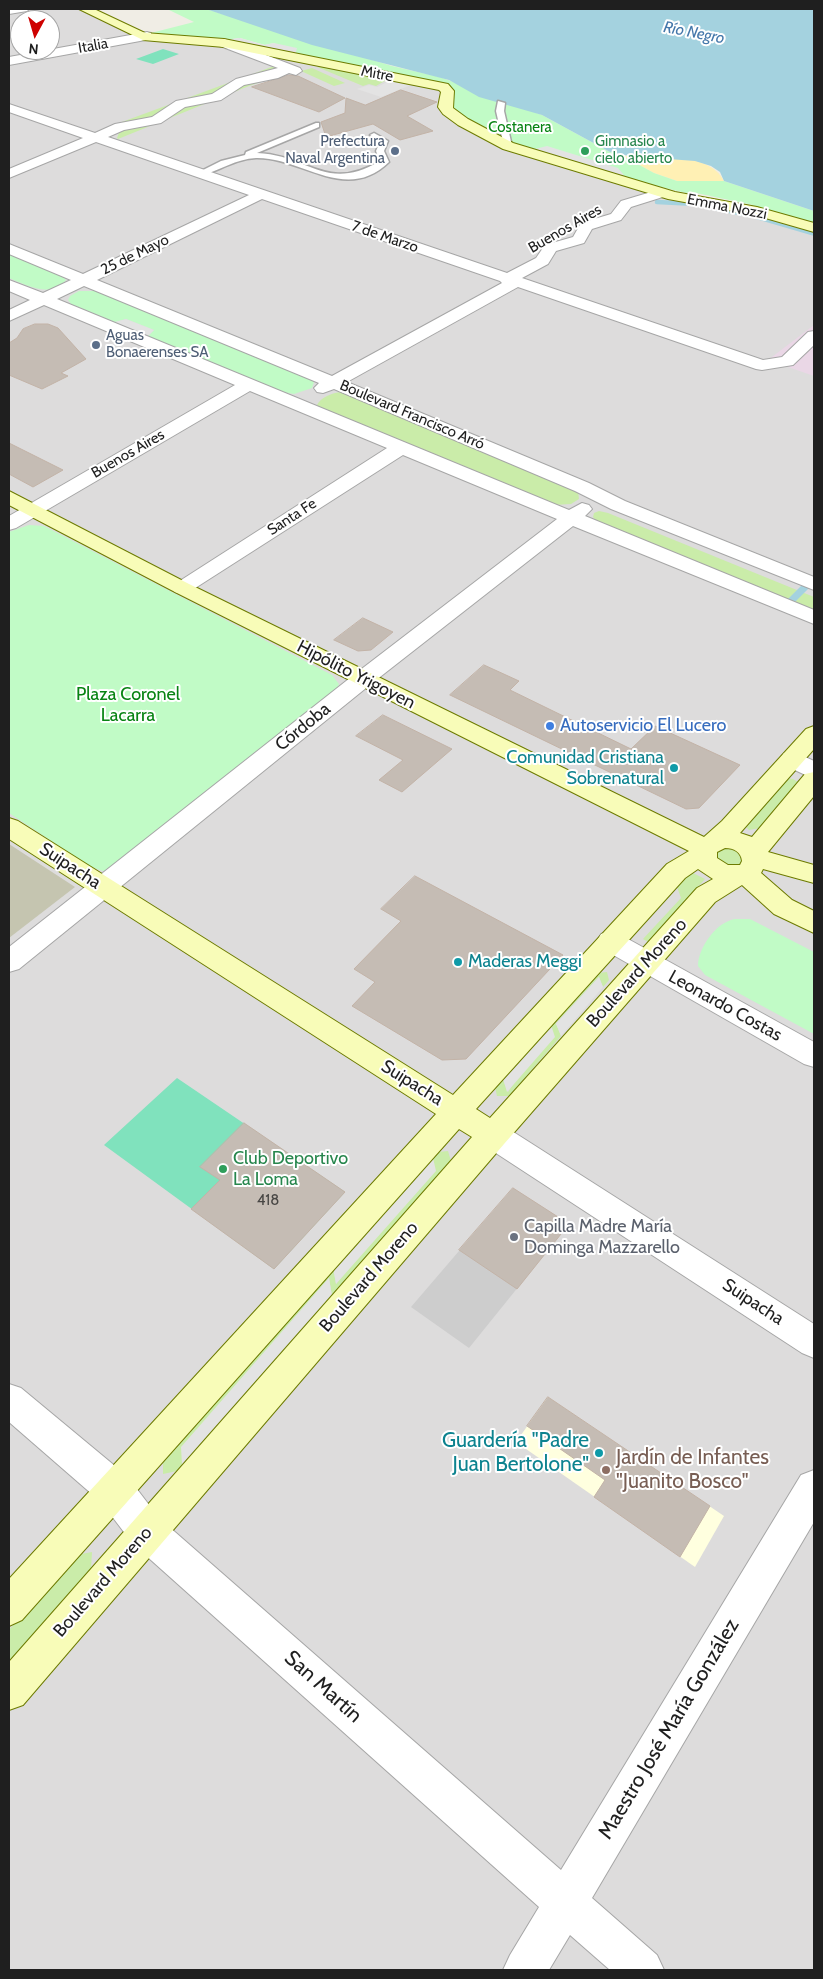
<!DOCTYPE html>
<html>
<head>
<meta charset="utf-8">
<style>
  body { margin:0 }
  #map { position:relative; width:823px; height:1979px; overflow:hidden; background:#f0ede5; font-family:Cabin,sans-serif }
  canvas { display:block }
  .frame { position:absolute; inset:0; border:10px solid #1f1f1f; pointer-events:none }
  .north { position:absolute; left:10px; top:10px; width:50px; height:50px; box-sizing:border-box; background:#fff; border:1px solid #a5a5a5; border-radius:50%; rotate:186deg; font-size:14px; font-weight:700; line-height:20px; text-align:center; color:#1f1f1f }
  .north::after { content:''; display:block; margin:auto; width:18px; height:22px; background:#ce0100; clip-path:polygon(50% 0,100% 100%,50% 72%,0 100%) }
</style>
</head>
<body>
<div id="map">
<canvas width="823" height="1979"></canvas>
<div class="frame"></div>
<div class="north">N</div>
</div>
<script>
const ctx = document.querySelector('canvas').getContext('2d');
ctx.lineJoin = 'round';
function paint(path, color) {
  ctx.fillStyle = color;
  ctx.fill(path, 'evenodd');
}
function stroke(path, color, width, dash) {
  ctx.strokeStyle = color;
  ctx.lineWidth = width;
  ctx.lineCap = dash ? 'butt' : 'round';
  ctx.setLineDash(dash || []);
  ctx.stroke(path);
}
function write(font, color, halo, rows, align = 'center') {
  ctx.font = font + ' Cabin,sans-serif';
  ctx.lineWidth = 4;
  ctx.setLineDash([]);
  ctx.textBaseline = 'middle';
  ctx.strokeStyle = halo;
  ctx.fillStyle = color;
  for (const [text, x, y, turn = 0] of rows) {
    ctx.save();
    ctx.translate(x, y);
    ctx.rotate((+turn || 0) * Math.PI / 180);
    ctx.textAlign = isNaN(turn) ? turn : align;
    if (halo) ctx.strokeText(text, 0, 0);
    ctx.fillText(text, 0, 0);
    ctx.restore();
  }
}
paint(new Path2D(`
  M9,9H85L140,35L201,40L433,84L639,186L757,211L814,228V1970H9ZM20,20H50V50H20Z`), '#dddcdc');
paint(new Path2D(`
  M814,325V376L768,360Z`), '#ead7e6');
paint(new Path2D(`
  M548,1397L724,1516L695,1567L516,1442Z`), '#ffffdf');
paint(new Path2D(`
  M513,1188L569,1224L469,1348L411,1307Z`), '#cdcdcd');
paint(new Path2D(`
  M9,844L75,887L9,938Z`), '#c5c5b0');
paint(new Path2D(`
  M277,65L281,68L220,93L170,105L158,116L100,130Z
  M321,65L390,78L376,86L369,84L363,86L317,67Z
  M312,68L345,83L334,86L301,71Z
  M279,76L249,86L118,139L117,138L120,130L150,126L173,116L175,110L237,85Z
  M341,392L578,491L579,499L571,504L553,505L321,409L317,405C321,397 332,393 341,392Z
  M599,511L608,513L814,597V612L597,522L593,517L594,513Z
  M787,778L793,779L798,782L797,786L760,828L749,830L745,826Z
  M717,847H738L744,866L717,865Z
  M691,872L705,879L648,942L643,939L681,898L677,887Z
  M607,972L609,980L603,987L599,977L556,1023L561,1036L509,1096H497L495,1087L503,1079L508,1092L551,1025L597,973Z
  M448,1151L451,1161L332,1296L329,1278L182,1447V1465L177,1471L163,1474V1459L333,1267L336,1284L438,1152Z
  M92,1552L91,1569L9,1662V1630L76,1555Z`), '#caeca9');
paint(new Path2D(`
  M621,155C652,161 708,149 724,181H677L654,173Z`), '#fff0b4');
paint(new Path2D(`
  M167,9H206L392,66L440,77L542,115L610,152L621,155L654,173L677,181H724L814,211V224L759,208L753,205L691,192L686,193L627,179L622,174L510,144L477,127L453,109V92L295,56L274,43L265,45L240,38L225,40L147,34L194,22Z
  M9,254L63,277L66,280C51,299 26,285 9,278Z
  M79,291H97L309,377L314,382L312,388L294,394L283,392L148,336L154,330L126,319L115,322L71,304L68,300L70,296Z
  M29,525L44,526L332,675L339,684L334,695L120,865L103,871L91,867L9,813V532Z
  M735,919H750L814,952V1034L705,975L698,966C698,948 716,922 735,919Z`), '#c1fbc6');
paint(new Path2D(`
  M163,49L179,54L153,64L136,59Z
  M177,1078L345,1192L274,1269L104,1145Z`), '#80e2bd');
paint(new Path2D(`
  M240,38L264,45L274,43L297,48L295,56L225,40Z
  M393,79L416,83L381,97L357,89L369,85L377,87Z
  M547,146L618,168L627,179L531,150Z
  M126,319L154,330L148,336L115,322Z
  M599,977L603,987L561,1036L556,1024Z
  M551,1025L555,1037L507,1092L503,1079Z
  M433,1158L436,1171L336,1284L333,1267Z
  M329,1278L332,1296L182,1465L181,1447Z`), '#e3e3e3');
paint(new Path2D(`
  M206,9H814V211L724,181L720,172L711,166L695,161L629,156L610,152L542,115L479,97L449,80L312,45Z`), '#a4d2df');
stroke(new Path2D(`
  M657,202L696,204L754,216`), '#a4d2df', 4.5);
stroke(new Path2D(`
  M749,214L814,233`), '#a4d2df', 5.5);
stroke(new Path2D(`
  M785,607L810,582`), '#a4d2df', 7);
const building = new Path2D(`
  M289,75L298,76L345,98L319,112L252,87Z
  M401,90L437,102L407,116L433,131L400,140L373,124L326,137L321,122L345,113L346,98L365,105Z
  M35,324H48L58,328L86,359L61,373L68,376L42,389L9,375V343L17,338L23,329Z
  M9,443L63,470L33,487L9,474Z
  M363,618L393,632L371,650L358,651L334,640Z
  M484,665L519,681L510,690L631,749L655,726L740,765L699,808L686,809L450,695Z
  M383,715L452,749L402,792L379,780L403,760L356,736Z
  M415,876L563,955L466,1059L442,1060L352,1006L375,982L354,969L401,921L381,909Z
  M244,1123L345,1192L274,1269L191,1209L220,1180L200,1167Z
  M513,1188L569,1224L517,1289L459,1250Z
  M548,1397L710,1506L680,1557L594,1497L605,1480L527,1426Z`);
paint(building, '#c5bcb4');
stroke(building, '#c3b3a7', 1);
const lane = new Path2D(`
  M498,101L505,103L504,111L512,146L508,148L504,146L496,111Z
  M316,123H319V127L257,153C309,155 326,193 380,161L376,151L380,142L370,135L374,133L388,141L384,151L389,162C346,204 302,157 256,158C236,159 220,170 201,176L197,173L221,161L245,155L246,152Z`);
const street = new Path2D(`
  M9,9H29L27,11L9,14Z
  M147,32L151,33V39L9,65V57Z
  M224,39L300,68L302,71L296,75L289,73L278,78L244,85L221,100L185,107L161,123L124,130L108,137L507,273L536,258L545,245L573,237L581,223L611,214L621,201L661,189L666,190L668,193L666,196L631,207L621,220L592,229L584,243L556,251L548,264L522,278L763,360L782,357L808,332L814,331V345L793,365L762,370L756,369L518,287L347,382L589,483L625,501L814,577V590L611,509L575,491L334,389L323,393L317,392L314,388L319,383L84,286L57,299L569,510L582,503L589,505L592,509L585,516L814,610V624L573,526L371,684L19,969L9,972V947L355,674L557,519L403,455L189,592L182,594L175,592L172,588L175,584L387,448L250,391L16,528L9,530V516L235,385L44,305L9,321V310L30,300L9,291V280L43,293L71,280L9,254V244L83,274L249,195L96,142L9,178V169L83,138L9,112V104L95,133L115,124L152,117L176,101L212,94L236,79L278,68L220,46L218,43ZM262,199L500,281L502,283L332,376L97,280Z
  M792,751L814,761V779L784,765L780,759L784,753Z
  M610,931L619,934L814,1042V1067L804,1064L601,948L597,941L601,934Z
  M493,1122L504,1126L814,1324V1358L802,1353L482,1144L478,1135L482,1126Z
  M9,1384L21,1388L127,1476L159,1518L561,1870L801,1475L814,1470V1522L592,1898L657,1955L664,1970H610L570,1935L549,1970H503L510,1955L539,1907L133,1544L101,1502L9,1422Z`);
const secondary = new Path2D(`
  M79,9H94L145,33L224,39L448,84L454,91L453,108L468,119L513,143L675,192L757,207L814,223V232L755,215L668,199L503,149L458,125L443,114L438,107L441,92L439,90L224,47L143,40Z
  M9,491L189,584L704,837L722,821L806,729L814,726V749L740,833L752,837L805,774L814,772V796L768,852L814,865V883L763,869L761,873L792,900L814,911V933L774,914L742,885L715,902L504,1144L23,1705L9,1710V1662L472,1137L459,1129L22,1620L9,1626V1579L436,1114L9,839V818L18,821L453,1095L667,864L689,851L175,592L9,505ZM725,848C734,848 741,852 742,861L740,865H728L717,858V852ZM698,869L713,879L697,888L490,1118L476,1109L685,878Z`);
stroke(lane, '#a6a6a6', 3);
stroke(street, '#a6a6a6', 2);
stroke(secondary, '#6d7b01', 2);
paint(lane, '#fff');
paint(street, '#fff');
paint(secondary, '#f8fcb8');
for (const [x, y, r, color] of [
  [395,151,5,"#5c6f8a"],
  [585,151,5,"#2e9e5b"],
  [96,345,5,"#5c6f8a"],
  [550,726,5,"#3f7fe0"],
  [674,768,5,"#0f9aa8"],
  [458,962,5,"#0f9aa8"],
  [223,1169,5,"#2e9e5b"],
  [514,1237,5,"#6b7280"],
  [599,1453,5,"#0f9aa8"],
  [606,1470,5,"#8d6e63"]
]) {
  const dot = new Path2D();
  dot.arc(x, y, r, 0, 2 * Math.PI);
  ctx.fillStyle = color;
  ctx.fill(dot);
  stroke(dot, '#fff', 2);
}
write('15px', '#1f1f1f', '#fff', [
  ["Italia",93,46,-10],
  ["Mitre",377,74,11],
  ["Emma Nozzi",727,207,11],
  ["Buenos Aires",565,229,-30],
  ["7 de Marzo",385,237,19],
  ["25 de Mayo",135,255,-26],
  ["Boulevard Francisco Arró",412,415,23],
  ["Buenos Aires",128,454,-30],
  ["Santa Fe",292,517,-33]
]);
write('15px', '#088313', '#fff', [
  ["Costanera",520,128]
]);
write('15px', '#4e5e75', '#fff', [
  ["Prefectura",385,142],
  ["Naval Argentina",385,159],
  ["Aguas",106,336,"left"],
  ["Bonaerenses SA",106,353,"left"]
], 'right');
write('15px', '#27864d', '#fff', [
  ["Gimnasio a",595,142],
  ["cielo abierto",595,159]
], 'left');
write('15px', '#484644', null, [
  ["418",268,1201]
]);
write('italic 16px', '#4578ab', '#fff', [
  ["Río Negro",694,33,11]
]);
write('18px', '#1f1f1f', '#fff', [
  ["Hipólito Yrigoyen",356,675,27],
  ["Córdoba",303,727,-39],
  ["Suipacha",70,866,33],
  ["Boulevard Moreno",637,973,-48],
  ["Leonardo Costas",725,1006,29],
  ["Suipacha",412,1083,32],
  ["Boulevard Moreno",369,1277,-49],
  ["Suipacha",753,1302,33],
  ["Boulevard Moreno",103,1582,-49]
]);
write('18px', '#088313', '#fff', [
  ["Plaza Coronel",128,695],
  ["Lacarra",128,716]
]);
write('18px', '#366cbe', '#fff', [
  ["Autoservicio El Lucero",560,726]
], 'left');
write('18px', '#0d838f', '#fff', [
  ["Comunidad Cristiana",664,758],
  ["Sobrenatural",664,779],
  ["Maderas Meggi",468,962,"left"]
], 'right');
write('18px', '#27864d', '#fff', [
  ["Club Deportivo",233,1159],
  ["La Loma",233,1180]
], 'left');
write('18px', '#5b616d', '#fff', [
  ["Capilla Madre María",524,1227],
  ["Dominga Mazzarello",524,1248]
], 'left');
write('21px', '#0d838f', '#fff', [
  ["Guardería \"Padre",589,1441],
  ["Juan Bertolone\"",589,1465]
], 'right');
write('21px', '#785e54', '#fff', [
  ["Jardín de Infantes",616,1458],
  ["\"Juanito Bosco\"",616,1482]
], 'left');
write('21px', '#1f1f1f', '#fff', [
  ["San Martín",323,1687,42],
  ["Maestro José María González",669,1729,-59]
]);
</script>
</body>
</html>
